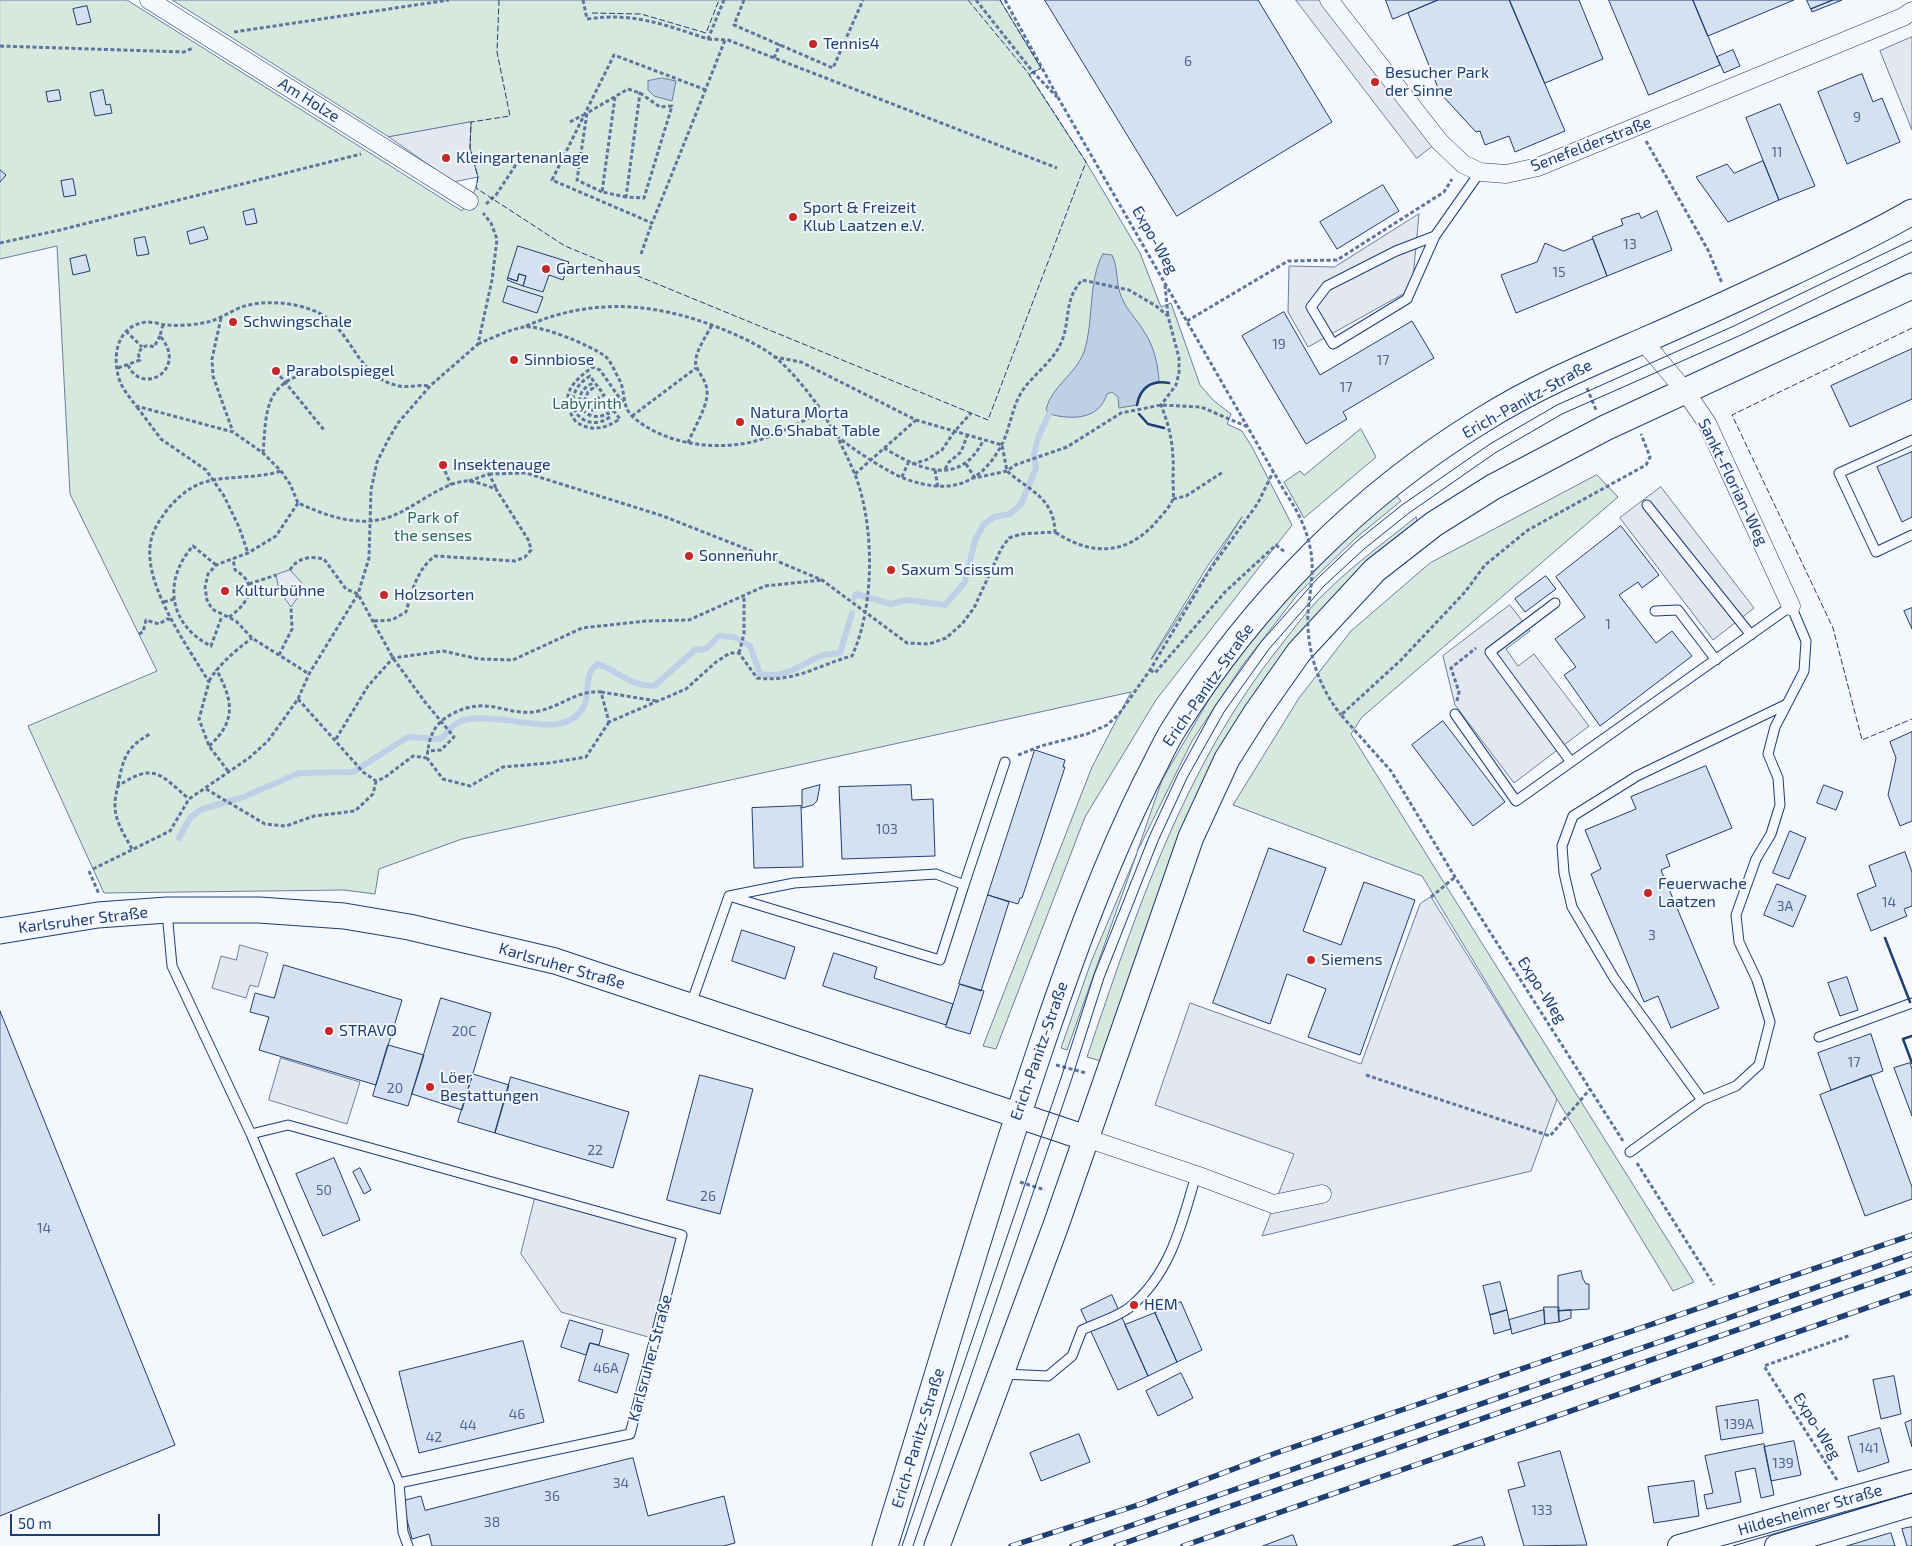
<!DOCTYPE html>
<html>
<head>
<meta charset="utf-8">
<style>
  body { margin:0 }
  #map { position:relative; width:1912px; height:1546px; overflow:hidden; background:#f4f7fb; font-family:"Exo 2",sans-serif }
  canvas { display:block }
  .scale { position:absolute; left:10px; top:1514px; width:150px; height:22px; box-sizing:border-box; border:2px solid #1d3f73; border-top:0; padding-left:6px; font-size:15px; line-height:18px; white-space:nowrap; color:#1d3f73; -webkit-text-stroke:4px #f4f7fb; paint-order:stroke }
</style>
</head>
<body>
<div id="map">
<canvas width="1912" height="1546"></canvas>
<div class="scale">50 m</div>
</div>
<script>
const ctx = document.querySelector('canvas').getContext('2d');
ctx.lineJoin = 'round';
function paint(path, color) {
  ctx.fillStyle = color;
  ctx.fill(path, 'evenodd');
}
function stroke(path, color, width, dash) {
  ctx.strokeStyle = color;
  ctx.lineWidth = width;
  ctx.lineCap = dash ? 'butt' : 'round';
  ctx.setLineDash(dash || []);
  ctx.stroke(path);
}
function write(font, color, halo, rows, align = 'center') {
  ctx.font = font + ' "Exo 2",sans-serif';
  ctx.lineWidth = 4;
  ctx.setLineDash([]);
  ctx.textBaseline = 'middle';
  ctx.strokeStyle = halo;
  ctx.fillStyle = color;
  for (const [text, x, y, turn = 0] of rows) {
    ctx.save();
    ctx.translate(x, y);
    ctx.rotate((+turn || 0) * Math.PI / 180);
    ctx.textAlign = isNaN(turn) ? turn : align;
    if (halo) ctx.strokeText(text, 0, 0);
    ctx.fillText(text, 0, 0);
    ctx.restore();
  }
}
const green = new Path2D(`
  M0,0H127L462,211L476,188L478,177L470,148L471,122L389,137L172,0H1000L1041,68L1029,75L1086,162L1140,253L1161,307L1171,303L1200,385L1213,400L1231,414L1227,424L1242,431L1252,447L1292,525L1156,700L1085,817L996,1049L983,1046L1092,767L1131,692L462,839L379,869L375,894L344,890L104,893L28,726L157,671L70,494L57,246L0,259ZM1242,517L1152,659H1151L1207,567Z
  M1361,429L1376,457L1304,518L1284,482L1300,471L1304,475Z
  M1597,475L1618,497L1362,717L1351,734L1694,1282L1673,1291L1422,876L1233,805L1299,698L1351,631L1430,563Z
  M1396,495L1401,501L1357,537L1298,594L1242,666L1192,741L1137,852L1162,780L1211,696L1237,660L1292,591L1339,543Z
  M1416,517L1417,521C1351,576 1290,636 1244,709L1101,1061L1087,1057C1137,910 1183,768 1281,645C1295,627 1309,608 1325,593C1353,565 1385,542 1416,517Z
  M1137,853L1067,1050L1061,1048L1091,962Z`);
paint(green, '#d7e8df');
stroke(green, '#687fa3', 1);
const parking = new Path2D(`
  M1296,0H1329L1439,141L1417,158Z
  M1912,37V130L1880,51Z
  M471,122L470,148L478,177L453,182L389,137Z
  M1419,214L1412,289L1308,347L1288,312L1289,266L1334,267Z
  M1661,487L1754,608L1713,640L1620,518Z
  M290,570L302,583L298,597L291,607L279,590L276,575Z
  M1510,605L1530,631L1506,649L1518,666L1534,654L1589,726L1514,783L1455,705L1443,656Z
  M1431,897L1557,1099L1531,1171L1262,1236L1294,1154L1155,1105L1190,1003L1361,1064L1420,904Z
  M240,945L268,953L258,987L250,985L246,998L212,988L221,956L236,960Z
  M281,1058L360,1082L347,1124L269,1100Z
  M536,1194L682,1235L655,1339L561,1312L521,1254Z`);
paint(parking, '#e3e8f0');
stroke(parking, '#687fa3', 1);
const water = new Path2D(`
  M662,78L676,81L672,101L654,96L648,90V81Z
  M1103,254L1112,255C1118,267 1116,281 1120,293C1125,309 1137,319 1145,333C1154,347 1158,364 1159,381C1146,385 1139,391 1137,405L1119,408L1118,397L1112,392L1107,394C1099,420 1072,420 1049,414L1046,409C1052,386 1076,374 1084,352C1094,322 1088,279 1103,254Z`);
paint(water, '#bed0e5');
stroke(water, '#687fa3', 1);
stroke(new Path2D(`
  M854,598L856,594L891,604L907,600L945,605L965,582L975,540L984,524L994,517L1010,514L1021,504L1036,468L1034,454L1038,438L1049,414
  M179,838L190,818L202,809L241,798L299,773L353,772L408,737L440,739C446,734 451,727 457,723C475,713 515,722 537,724C546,725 560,725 568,721C600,706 577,677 598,664C620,672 628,685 654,686L695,650L706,649L719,636L734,637L750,646L760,674C786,679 798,666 820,656C826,654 833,654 840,653L852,613`), '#bed0e5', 6);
const building = new Path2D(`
  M1045,0H1258L1332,122L1177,216Z
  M1386,0H1438L1393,19Z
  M1438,0H1509L1565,131L1515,152L1509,136L1485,145L1480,131L1476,132L1440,93L1408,13Z
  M1510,0H1579L1603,59L1545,83Z
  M1609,0H1693L1720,65L1649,95Z
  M1693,0H1794L1708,36Z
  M1807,0H1833L1811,9Z
  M1833,0H1842L1812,12L1811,9Z
  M87,6L91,22L77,25L73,9Z
  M1733,50L1740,66L1724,73L1717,57Z
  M1862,74L1873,102L1882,98L1900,142L1847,164L1818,92Z
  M59,90L61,100L48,102L46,92Z
  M103,90L106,105L110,104L112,113L95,116L90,93Z
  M1780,104L1815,186L1779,200L1746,118Z
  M1763,161L1779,200L1728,222L1696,177L1727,164L1734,173Z
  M0,170L6,175L0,182Z
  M73,179L76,195L64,197L61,181Z
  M1383,185L1399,211L1337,249L1320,222Z
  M254,209L257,223L246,225L243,212Z
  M1657,211L1672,250L1607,276L1592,237L1623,225L1621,219L1639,213L1641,218Z
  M204,227L208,239L190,244L187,232Z
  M145,237L149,254L137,256L134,239Z
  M1593,239L1607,276L1516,313L1501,275L1537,262L1545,243L1563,251Z
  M518,246L569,262L563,280L549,275L543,292L523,286L526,276L519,274L517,281L508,278Z
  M86,255L90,271L73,275L70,259Z
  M519,274L526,276L523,286L507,280L508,278L517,281Z
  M508,286L543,297L537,313L503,302Z
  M1284,312L1320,375L1412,321L1434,358L1343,412L1347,419L1306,444L1242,336Z
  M1912,349V399L1850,427L1831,386Z
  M1912,452V517L1902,522L1877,467Z
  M1621,526L1659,575L1642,588L1638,582L1619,595L1656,643L1672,631L1692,656L1600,726L1564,675L1576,667L1555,639L1585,617L1556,577Z
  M1546,576L1556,589L1525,612L1515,599Z
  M1912,608V629L1904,611Z
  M1443,721L1505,802L1473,826L1412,745Z
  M1912,732V821L1900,826L1888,795L1896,758L1890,742Z
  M1035,750L1065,760L1063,767H1065L1022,898H1020L1018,904L988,895Z
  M1706,766L1732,828L1666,855L1670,866L1661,870L1719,1008L1671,1028L1658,996L1644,1002L1591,874L1601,869L1585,830L1636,809L1631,797Z
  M820,785L817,801L813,805L802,808V790Z
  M911,785L912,800L933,799L935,856L842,859L839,787Z
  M1824,785L1843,792L1836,810L1817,803Z
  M801,806L803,867L754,868L752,808Z
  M1790,831L1806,838L1789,879L1773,873Z
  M1269,848L1326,868L1303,931L1341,945L1364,882L1415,900L1360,1055L1308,1037L1326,989L1287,974L1270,1024L1213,1003Z
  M1905,852L1912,872V906L1904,909L1907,916L1871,931L1857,894L1876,886L1869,866Z
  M1777,884L1806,896L1793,927L1764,915Z
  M988,895L1009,902L981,991L959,984Z
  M742,930L795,947L785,979L732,961Z
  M834,953L877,967L874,978L953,1004L946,1025L823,986Z
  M284,965L402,1000L376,1085L259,1050L269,1017L250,1012L255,993L274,998Z
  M1847,977L1858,1010L1840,1016L1828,983Z
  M960,984L984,991L970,1034L946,1027Z
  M441,998L491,1013L462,1110L412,1094Z
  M0,1011L175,1445L0,1516Z
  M1871,1034L1883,1071L1831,1090L1818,1053Z
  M388,1045L424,1055L408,1106L373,1096Z
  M1910,1063L1912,1069V1116L1894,1068Z
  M473,1074L509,1085L495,1133L458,1122Z
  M700,1075L753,1089L720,1214L667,1200Z
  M1871,1075L1912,1187V1199L1865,1216L1820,1095Z
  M511,1077L629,1112L613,1168L495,1133Z
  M334,1158L360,1220L323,1236L296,1174Z
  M360,1168L371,1190L364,1194L353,1172Z
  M1581,1271L1583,1279L1586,1284H1589V1309L1558,1311V1276Z
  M1500,1282L1507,1310L1490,1315L1483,1286Z
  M1112,1295L1148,1376L1118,1390L1081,1310Z
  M1181,1302L1202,1350L1177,1362L1155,1313Z
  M1544,1307H1559V1322L1545,1324Z
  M1507,1310L1511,1329L1494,1334L1490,1315Z
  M1544,1310L1545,1324L1512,1334L1509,1320Z
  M1571,1310V1318L1559,1322L1558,1311Z
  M1155,1313L1177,1362L1148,1376L1125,1325Z
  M570,1320L603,1330L599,1345L590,1343L586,1355L561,1347Z
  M523,1341L544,1422L419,1453L399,1372Z
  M590,1343L629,1354L617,1393L579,1381Z
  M1181,1373L1193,1398L1158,1416L1146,1391Z
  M1894,1376L1901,1414L1881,1419L1873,1380Z
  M1758,1400L1763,1433L1721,1440L1716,1407Z
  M1912,1420V1447L1905,1423Z
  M1880,1428L1889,1462L1858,1472L1848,1437Z
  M1079,1434L1090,1462L1041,1481L1030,1453Z
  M1794,1441L1801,1475L1771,1481L1764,1447Z
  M1764,1444L1774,1495L1761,1498L1755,1468L1735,1472L1741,1502L1707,1509L1704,1495L1713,1493L1705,1456Z
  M1560,1451L1587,1545L1524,1546L1508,1490L1525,1486L1518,1463Z
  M633,1458L648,1516L724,1496L735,1543L723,1546H432L429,1534L412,1539L402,1501L421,1496L425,1510Z
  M1694,1481L1699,1516L1654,1523L1648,1487Z
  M1912,1527V1546H1907L1902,1529Z
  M1891,1533L1895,1546H1847Z
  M1293,1535L1297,1546H1263Z
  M1482,1537L1485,1546H1453Z`);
paint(building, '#d5e0f0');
stroke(building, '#1d3f73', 1);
const service = new Path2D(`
  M1435,236L1396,251L1327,286L1311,307L1333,344L1407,299L1435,236L1480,172
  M1912,440L1839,473L1876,552L1912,535
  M1647,505L1751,635
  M1555,603L1490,652L1571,762L1791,606L1806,641L1804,671L1787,704L1637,776L1573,816L1562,846L1564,873L1572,907L1614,978L1702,1100L1736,1086L1759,1065L1770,1022L1757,980L1739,942L1736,915L1756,859L1771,834L1780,805L1778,778L1768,754L1775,727L1787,704
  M1655,611L1678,610L1716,660
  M1455,714L1516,801L1571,762
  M936,874L964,885L940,960L729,896L794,883Z
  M964,885L1005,762
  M167,912L172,966L251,1134L399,1483L630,1434L682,1235L288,1125L251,1134
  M691,1004L729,896
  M1819,1037L1912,1003
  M1630,1152L1702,1100
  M1003,1374L1048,1376L1072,1356L1082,1330C1097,1323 1118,1317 1130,1307C1171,1273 1182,1223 1196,1175
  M399,1483L403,1532L408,1546`);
const minor = new Path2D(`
  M149,0L469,201
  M1329,0L1439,141L1463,164L1480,172L1506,174L1538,167L1903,17L1912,11
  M1643,341L1685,391L1707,423L1791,606
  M1086,1138L1196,1175L1273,1204L1322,1194`);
const tertiary = new Path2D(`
  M1679,1546L1912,1481
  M1776,1546L1912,1505`);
const secondary = new Path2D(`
  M0,931L98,915L167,910H259L344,916L409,927L555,961L1086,1138
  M885,1546C938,1374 988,1202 1046,1032C1075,947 1106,863 1146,782C1156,764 1164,744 1175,727C1253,603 1359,495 1484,419C1535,387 1590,364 1645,340C1694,319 1743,296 1792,273C1833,253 1873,235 1912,212
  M937,1546L1056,1225L1191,837L1227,759L1256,713L1299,652L1375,570L1434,524L1493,487L1605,428L1912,286`);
stroke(service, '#1d3f73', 11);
stroke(minor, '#1d3f73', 19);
stroke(tertiary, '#1d3f73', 24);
stroke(secondary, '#1d3f73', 27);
stroke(new Path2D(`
  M583,0L587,19C634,12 665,25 708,39L724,0
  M744,0L734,25L833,68L863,0
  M976,0L1033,72L1057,97
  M1005,0L1060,101L1285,492
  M234,32L449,0
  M708,39L728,40L1057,168
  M0,46L184,52L193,48
  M774,58L780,44
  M706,90L614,55L552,180L652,223C677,162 701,101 725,40
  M640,93L660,107L672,106L644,198L626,197Z
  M615,97L602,192L626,197
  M570,122L583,115
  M1646,141L1708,250L1722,283
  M602,192L577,180L587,113L628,89L640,93
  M486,204L496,195L517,163
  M0,243L60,230L361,154
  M641,254L652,223
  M1165,285L1168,316
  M221,318L212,359L213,376L233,432
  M1187,321L1288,261L1337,260L1444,192L1452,179
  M526,326C591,298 652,302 717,327C737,335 758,344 775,357C793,372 808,392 822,411
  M126,331L142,347
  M478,344C492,338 508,330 524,327C539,324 592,346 605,356C611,361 615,372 619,379C626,391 621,406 633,417C665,445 719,452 759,440C781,433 802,422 822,411C827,419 832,431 838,437C854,450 887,472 906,479C947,494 979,487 1001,446C1010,430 1011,410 1021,393C1032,375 1052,363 1061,343C1071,321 1063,301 1082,280L1129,290L1156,306L1168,316L1179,358V373L1176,385L1161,405C1172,433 1174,451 1173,480C1173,486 1174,494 1173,499C1170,507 1162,515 1157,521C1127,556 1091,556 1055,532
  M128,365C142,397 189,369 160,336L163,324
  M118,368L140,360L138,353C143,346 146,344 154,347L160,336
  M276,371L324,430
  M1587,388L1596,410
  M596,399L604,395L590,376C554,398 582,437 610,417L608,413C585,427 567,396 591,384L593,388L588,392L585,399L592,410L609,405L620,419C604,429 592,432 576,422C558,397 571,382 593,367L600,370L623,403
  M137,407L161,439L206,470L224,496L239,527L248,553
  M632,416L696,368
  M688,443C694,428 705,411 707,396C708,383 702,378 697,368C691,357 707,335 712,325
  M884,448C919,469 959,488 983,441
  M263,453C265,435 264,412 273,396C290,366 335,371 364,367
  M912,464L926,460L942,450L954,432L971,413
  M966,464L975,478L1007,471L1015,465L1067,447L1121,413L1161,405L1201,407L1248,427
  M945,469L949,462L961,452L967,436
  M935,470L938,488
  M445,471L451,485
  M489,474L526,473L663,516L772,559L822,580L907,643L929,644L946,638L962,624L974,608L1001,549L1009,538L1021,534L1055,532C1054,497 1028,490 1007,471L1002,445L916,420L801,362L775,357
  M855,474L916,420
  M902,477L908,463
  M469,481L489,474L496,488
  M1173,499L1186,496L1223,472
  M298,503L276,536L248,553L216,565L208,574L205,587L207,600L212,609L236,621L252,638L309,674
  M216,565L193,546C162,581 169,625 211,646L222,616
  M290,570C297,557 312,556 324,559L346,589L358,594L393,658L425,702L454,737L441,750L427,751
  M249,584L276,575
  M164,602L174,599
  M229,617C248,604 260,584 235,570L233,559
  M374,621L392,620L406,612C412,591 417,569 435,556L515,561L525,557L531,550L529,541L496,489C487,486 476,481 466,481C439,483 411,512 383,519C353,526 325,515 298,503L290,484L281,471L263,453L233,432L136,406C131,399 125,392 121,384C111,360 115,325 147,322C153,322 160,324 166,325C179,326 195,325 208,322C219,319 228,313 239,308C261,299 295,302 317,312C354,330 355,377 399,386C409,388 420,384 430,386
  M139,634L143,632L146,620L159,624L167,619L173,620
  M739,653L744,634V596
  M279,655L292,629L291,607
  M1150,670L1155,673L1225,592L1276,545L1286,553
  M209,681C220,663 235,651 252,638
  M601,692L657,701
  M298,699L363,772L376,781L384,778L413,756L427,758
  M1457,701L1459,692L1451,668L1476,648
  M609,722L586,757L549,763L503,767L470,786L443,779L427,758C429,737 433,724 452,714C489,694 507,718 539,711C562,706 577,690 601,692L609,722L686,689L716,662L730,653H739L757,678C794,683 818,665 852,656C873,610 874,542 861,493C856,473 846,455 837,436
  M336,739L368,686L393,658L443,651L479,659L513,660L582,628L646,621L689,620L765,586L822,580
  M209,746C237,721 233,700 216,669
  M1018,755L1041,746L1087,734L1107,725L1119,714L1150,670L1209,571L1258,503L1273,472
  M228,771L209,746L199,719L209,682C188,647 146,589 150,547C151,533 158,522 167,510C176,499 186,490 199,484C226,474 254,480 281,471
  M118,785C123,759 126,747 150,734
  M206,789L265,824L286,826L314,816L355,811L373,794L376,781
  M132,849C119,825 110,814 118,786C154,762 160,774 189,799
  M93,869L170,831L189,799L249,758L268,741L298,699L309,674L358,594L369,558L371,490L377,462L388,440L398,423L430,386L478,344L492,280L497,239L491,223L483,213
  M89,871L99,894
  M1431,897L1455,877
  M1056,1065L1086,1073
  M1366,1075L1550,1136L1590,1089
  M1623,1141L1455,877L1391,771L1341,715L1401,660L1465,592L1485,565L1528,530L1646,465L1650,457L1641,434
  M1637,1163L1714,1285
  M1020,1182L1045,1190
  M1837,1480L1764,1366L1851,1335`), '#5e769c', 3, [4, 2.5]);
stroke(service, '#f4f7fb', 9);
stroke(minor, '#f4f7fb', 18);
stroke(tertiary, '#f4f7fb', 22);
stroke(secondary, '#f4f7fb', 25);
stroke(new Path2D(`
  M902,1546L1062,1075L1094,975L1149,837L1178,774L1215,706L1261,642L1317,579L1357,541L1402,505L1490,444L1557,405L1736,325L1912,240
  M913,1546L1072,1078L1104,978L1158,841L1187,778L1224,712L1269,649L1324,586L1364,549L1409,513L1495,453L1562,414L1741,335L1912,252
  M1733,1546L1912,1493`), '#1d3f73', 1);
const rail = new Path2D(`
  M1011,1546L1141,1504L1276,1453L1912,1235
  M1072,1546L1912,1254
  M1116,1546L1912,1269
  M1183,1546L1912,1292`);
stroke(rail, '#1d3f73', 5.5);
stroke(rail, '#f4f7fb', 4, [11]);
stroke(new Path2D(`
  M1285,492C1296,508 1306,527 1310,547C1315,569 1310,590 1308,612C1306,649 1318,686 1341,715`), '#5e769c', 3, [4, 2.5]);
stroke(new Path2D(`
  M499,0L497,52L510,116L471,122L470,148L478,177L476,188L565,246L988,420L1086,162L1029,74L968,0
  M1000,0L1041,68L1029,74
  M592,13L641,14L706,33L719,0
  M1912,328L1732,415L1833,628L1862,740L1912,719`), '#1d3f73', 1, [6, 2.5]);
stroke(new Path2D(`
  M1137,405C1140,387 1152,380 1169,383
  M1139,414L1148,424L1164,428
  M1885,938L1910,1002
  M1912,1036L1903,1039L1912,1063`), '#1d3f73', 2.5);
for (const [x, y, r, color] of [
  [813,44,5,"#c62828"],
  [1375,82,5,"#c62828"],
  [446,158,5,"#c62828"],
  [793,217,5,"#c62828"],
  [546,269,5,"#c62828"],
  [233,322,5,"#c62828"],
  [514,360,5,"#c62828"],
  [276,371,5,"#c62828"],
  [740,422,5,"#c62828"],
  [443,465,5,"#c62828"],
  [689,556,5,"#c62828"],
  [891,570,5,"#c62828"],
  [225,591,5,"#c62828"],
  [384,595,5,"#c62828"],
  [1648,893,5,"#c62828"],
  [1311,960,5,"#c62828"],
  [329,1031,5,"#c62828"],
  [430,1087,5,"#c62828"],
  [1134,1305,5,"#c62828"]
]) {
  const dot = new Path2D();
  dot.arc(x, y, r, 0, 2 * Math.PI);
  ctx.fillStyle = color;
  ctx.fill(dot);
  stroke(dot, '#f4f7fb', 2);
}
write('14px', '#4b6792', null, [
  ["6",1188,61],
  ["9",1857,117],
  ["11",1777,152],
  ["13",1630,244],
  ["15",1559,272],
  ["19",1279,344],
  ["17",1383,360],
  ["17",1346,387],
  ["1",1608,624],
  ["103",887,829],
  ["14",1889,902],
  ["3A",1785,906],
  ["3",1652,935],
  ["20C",464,1031],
  ["17",1854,1062],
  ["20",395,1088],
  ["22",595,1150],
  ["50",324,1190],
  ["26",708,1196],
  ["14",44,1228],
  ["46A",606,1368],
  ["46",517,1414],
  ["139A",1739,1424],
  ["44",468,1425],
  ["42",434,1437],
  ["141",1869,1448],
  ["139",1783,1463],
  ["34",621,1483],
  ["36",552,1496],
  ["133",1542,1510],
  ["38",492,1522]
]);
write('16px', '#1d3f73', '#f4f7fb', [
  ["Tennis4",823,44],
  ["Besucher Park",1385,73],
  ["der Sinne",1385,91],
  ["Kleingartenanlage",456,158],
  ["Sport & Freizeit",803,208],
  ["Klub Laatzen e.V.",803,226],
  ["Gartenhaus",556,269],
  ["Schwingschale",243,322],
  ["Sinnbiose",524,360],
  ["Parabolspiegel",286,371],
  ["Natura Morta",750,413],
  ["No.6 Shabat Table",750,431],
  ["Insektenauge",453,465],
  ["Sonnenuhr",699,556],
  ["Saxum Scissum",901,570],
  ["Kulturbühne",235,591],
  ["Holzsorten",394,595],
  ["Feuerwache",1658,884],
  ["Laatzen",1658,902],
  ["Siemens",1321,960],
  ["STRAVO",339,1031],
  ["Löer",440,1078],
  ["Bestattungen",440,1096],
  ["HEM",1144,1305]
], 'left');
write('16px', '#1d3f73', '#f4f7fb', [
  ["Am Holze",309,100,32],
  ["Senefelderstraße",1591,144,-21],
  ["Expo-Weg",1155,240,60],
  ["Erich-Panitz-Straße",1527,399,-29],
  ["Sankt-Florian-Weg",1733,482,64],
  ["Erich-Panitz-Straße",1208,685,-55],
  ["Karlsruher Straße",83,920,-7],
  ["Karlsruher Straße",562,966,16],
  ["Expo-Weg",1542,990,57],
  ["Erich-Panitz-Straße",1039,1051,-71],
  ["Karlsruher Straße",650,1358,-75],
  ["Expo-Weg",1817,1426,58],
  ["Erich-Panitz-Straße",918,1438,-73],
  ["Hildesheimer Straße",1810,1510,-16]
]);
write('16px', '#2c6c60', '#f4f7fb', [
  ["Labyrinth",587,404],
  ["Park of",433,518],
  ["the senses",433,536]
]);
</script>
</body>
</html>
